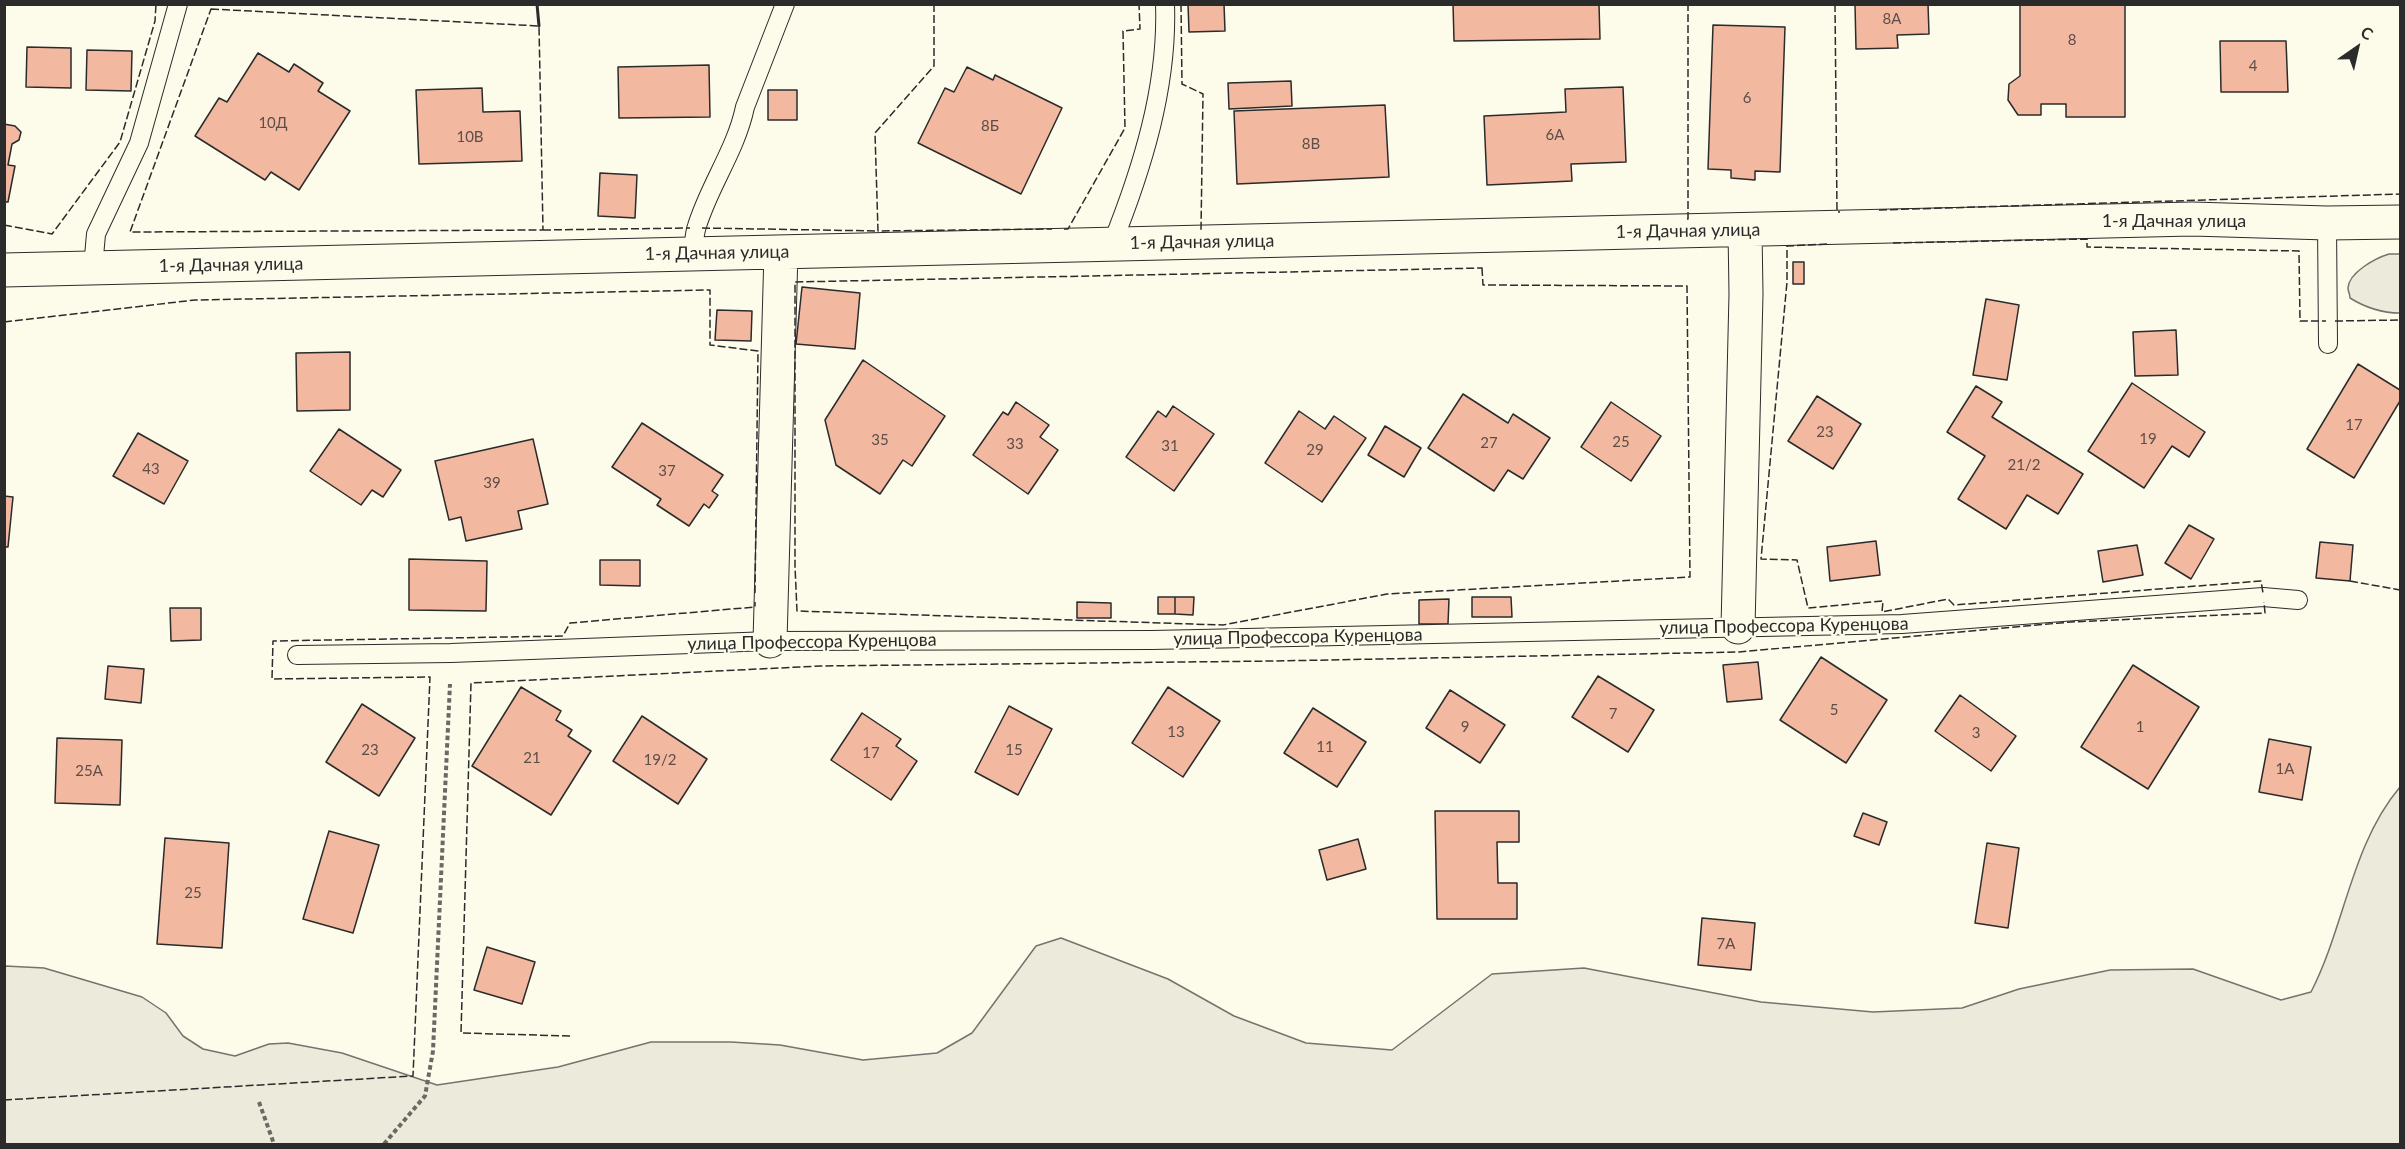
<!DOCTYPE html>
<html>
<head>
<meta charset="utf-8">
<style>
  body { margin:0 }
  #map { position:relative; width:2405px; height:1149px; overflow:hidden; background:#fdfbea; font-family:Lato,sans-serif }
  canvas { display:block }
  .frame { position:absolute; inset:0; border:6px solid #2b2b2b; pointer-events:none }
  .north { position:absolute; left:2327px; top:18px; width:60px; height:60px; -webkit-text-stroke:4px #fdfbea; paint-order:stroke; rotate:34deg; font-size:16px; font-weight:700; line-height:24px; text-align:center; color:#2b2b2b }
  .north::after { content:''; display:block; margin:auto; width:21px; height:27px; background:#2b2b2b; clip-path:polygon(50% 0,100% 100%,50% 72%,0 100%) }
</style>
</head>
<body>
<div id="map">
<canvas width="2405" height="1149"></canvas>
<div class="frame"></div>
<div class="north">С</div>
</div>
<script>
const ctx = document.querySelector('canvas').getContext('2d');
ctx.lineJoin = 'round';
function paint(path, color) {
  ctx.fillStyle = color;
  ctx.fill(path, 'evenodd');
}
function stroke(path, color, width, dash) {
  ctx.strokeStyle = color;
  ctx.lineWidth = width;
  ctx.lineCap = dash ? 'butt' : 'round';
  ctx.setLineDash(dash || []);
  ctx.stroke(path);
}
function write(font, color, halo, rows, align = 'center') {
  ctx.font = font + ' Lato,sans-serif';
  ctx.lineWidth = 4.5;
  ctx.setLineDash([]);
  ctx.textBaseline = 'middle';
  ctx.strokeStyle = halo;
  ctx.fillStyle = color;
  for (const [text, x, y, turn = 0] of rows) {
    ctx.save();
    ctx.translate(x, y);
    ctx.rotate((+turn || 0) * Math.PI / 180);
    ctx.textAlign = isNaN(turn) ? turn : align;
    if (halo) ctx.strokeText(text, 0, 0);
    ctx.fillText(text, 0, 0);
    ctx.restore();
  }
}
const green = new Path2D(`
  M2389,254H2400V313C2381,313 2366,308 2350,298C2350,294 2348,291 2348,288C2349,272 2376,258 2389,254Z
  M2400,787V1144H5V966L44,968L142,997L166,1013L183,1036L203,1049L235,1056L269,1044L288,1043L342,1053L437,1085L558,1067L651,1042H731L780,1045L863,1060L937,1053L972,1033L1036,946L1061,938L1168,979L1234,1016L1306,1043L1392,1050L1492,974L1584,968L1761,1002L1873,1012L1962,1008L2019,989L2110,970L2193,969L2281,1000L2311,992C2345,926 2351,845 2400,787Z`);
paint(green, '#ecebdb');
stroke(green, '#74746e', 1.5);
const building = new Path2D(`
  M1188,4H1224L1225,31L1189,32Z
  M1453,4H1599L1600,39L1454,41Z
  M1855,4H1928L1929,34L1897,35L1898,48L1856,49Z
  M2020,4H2125V117H2066V104H2041V115H2018L2008,100L2009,84L2020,76Z
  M1713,25L1785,27L1780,172L1755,171V180L1731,178V170L1708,169Z
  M2220,41H2286L2288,92H2221Z
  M27,47L71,48V88L26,87Z
  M87,50L132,51L131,91L86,90Z
  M258,53L289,72L294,64L323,83L318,91L350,111L299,190L271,172L265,180L195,136L219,98L227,102Z
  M709,65L710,117L619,118L618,67Z
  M967,67L993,80L995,75L1062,108L1021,194L918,143L945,88L954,92Z
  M1291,81L1292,106L1229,109L1228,83Z
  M1623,87L1626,162L1571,164L1572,181L1487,185L1484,116L1566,112L1565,89Z
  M482,88L483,112L520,111L522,161L419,164L416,90Z
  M768,90H797V120H768Z
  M1385,105L1389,177L1237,184L1234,111Z
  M4,124L15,126L21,132L19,140L12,144L8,165L15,166L8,202H4Z
  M600,173L637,175L635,218L598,216Z
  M1793,262H1804V284H1793Z
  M802,287L860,293L855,349L796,344Z
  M1986,299L2019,305L2007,380L1973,375Z
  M717,310L752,311L751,341L715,340Z
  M2176,330L2178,375L2135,376L2133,332Z
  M350,352V410L297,411L296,353Z
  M863,360L945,416L912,466L903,460L880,494L836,465L825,420Z
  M2358,364L2400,390V401L2354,478L2307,449Z
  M2132,383L2205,432L2189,457L2172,446L2144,488L2088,451Z
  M1976,386L2002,402L1992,417L2083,474L2058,514L2027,495L2006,529L1958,499L1985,456L1947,432Z
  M1463,394L1508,423L1513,414L1550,438L1523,479L1508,470L1494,491L1428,448Z
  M1817,396L1861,424L1833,469L1788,441Z
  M1016,402L1049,425L1040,437L1058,450L1028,494L973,455L1003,412L1008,415Z
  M1611,402L1661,436L1631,481L1581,447Z
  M1173,406L1214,434L1174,491L1126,457L1158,411L1166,417Z
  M1299,411L1325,429L1334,416L1366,438L1322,502L1265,463Z
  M642,423L723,475L712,491L718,495L709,508L704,504L689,526L657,505L661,499L612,467Z
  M1385,426L1421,448L1404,477L1368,455Z
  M339,429L401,470L383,497L372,490L361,505L310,471Z
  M138,433L188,461L164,504L113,476Z
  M533,439L548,504L518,511L522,529L466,541L461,517L449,520L435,461Z
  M4,496L13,497L8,547H4Z
  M2189,525L2214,539L2191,579L2165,563Z
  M1876,541L1880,575L1830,581L1827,547Z
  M2320,542L2353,545L2350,581L2316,578Z
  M2137,545L2143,575L2103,582L2098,551Z
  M409,559L487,561L486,611L409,610Z
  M600,560H640V586L600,585Z
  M1158,597H1175V614H1158Z
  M1175,597H1194L1193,615L1175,614Z
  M1472,597H1511L1512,617H1472Z
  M1449,599L1448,624H1419V600Z
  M1077,602L1111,603V618H1077Z
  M170,608H201V640L171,641Z
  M1821,657L1887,700L1846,763L1780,720Z
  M1758,662L1762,699L1727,702L1723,665Z
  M2133,665L2199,707L2148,789L2081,747Z
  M108,666L144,669L141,703L105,699Z
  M1598,676L1654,710L1628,752L1572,717Z
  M521,687L561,711L556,720L572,730L568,736L591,751L551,815L472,766Z
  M1168,687L1220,721L1183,777L1132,743Z
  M1450,690L1505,725L1480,763L1426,728Z
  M1960,695L2016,736L1991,771L1935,731Z
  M362,704L415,738L379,796L326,762Z
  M1009,706L1052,729L1018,795L975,772Z
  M1313,708L1366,742L1337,787L1284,753Z
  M862,713L901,739L896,746L917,761L891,800L831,760Z
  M642,716L707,759L678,804L613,761Z
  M57,738L122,740L120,805L55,803Z
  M2269,739L2311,747L2302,800L2259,792Z
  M1435,811H1519V842H1497L1498,883H1517V919H1437Z
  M1863,813L1887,822L1879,845L1854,836Z
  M329,831L379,845L353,933L303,919Z
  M165,838L229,843L222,948L157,944Z
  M1358,839L1366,869L1327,880L1319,850Z
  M1987,843L2019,848L2008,928L1975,923Z
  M1702,918L1755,923L1751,970L1698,965Z
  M487,947L535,962L522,1004L474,990Z`);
paint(building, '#f2b8a0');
stroke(building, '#2b2b2b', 1.5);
const service = new Path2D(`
  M2327,223L2328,344
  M1112,244C1142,169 1168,87 1165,4
  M693,254C694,245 694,234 697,226C710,184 736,150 745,107L785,4
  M93,268L96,234L139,143L178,4
  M297,655L451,653L770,641L1152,640L1902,624L2263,597L2298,600`);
const minor = new Path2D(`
  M4,270L2192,219L2327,223L2400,222
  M1738,627L1746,294L1745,230
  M770,641L781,252`);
stroke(service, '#2b2b2b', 20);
stroke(minor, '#2b2b2b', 35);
stroke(new Path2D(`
  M259,1102L274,1144
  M384,1144L425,1096L433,1051L450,684`), '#6a6964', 4, [4.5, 3]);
stroke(service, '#fdfbea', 18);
stroke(minor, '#fdfbea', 33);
stroke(new Path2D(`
  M934,4V66L875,133L878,231L1052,229
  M1181,4L1182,84L1203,94L1201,230
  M1835,4L1837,212H1840
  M211,9L539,26L543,230L130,232Z
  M1879,210L2400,194
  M1687,219H1688V4
  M4,225L52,234L120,142L155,21L156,4
  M702,228L878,231
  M1064,229H1068L1125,128L1123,31L1140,29L1139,4
  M543,230L690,228
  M1893,243L2087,239V247L2299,251L2300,321H2326
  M1827,244L1787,246V282L1761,559L1797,560L1808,608L1883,601L1882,612L1948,599L1954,605L2261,581L2263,593
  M1482,268L1483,285L1687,286L1690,577L1387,594L1223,625L797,611L795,566V282Z
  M2335,321L2400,320
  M4,322L195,300L710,290V345L758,351L755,593
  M2350,581L2400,590
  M570,1036L461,1033L471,683L820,666L1276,661L1739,652L2071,622L2265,613L2264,602
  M4,1100L413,1076L430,677L272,679L273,641L563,636L570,623L755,607V602`), '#2b2b2b', 1.5, [8, 3]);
stroke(new Path2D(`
  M537,4L539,26`), '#2b2b2b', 3);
write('15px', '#5d4e48', null, [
  ["8А",1892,19],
  ["8",2072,40],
  ["4",2253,66],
  ["6",1747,98],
  ["10Д",273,123],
  ["8Б",990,126],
  ["6А",1555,135],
  ["10В",470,137],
  ["8В",1311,144],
  ["17",2354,425],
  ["23",1825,432],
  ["19",2148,439],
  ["35",880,440],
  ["25",1621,442],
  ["27",1489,443],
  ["33",1015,444],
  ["31",1170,446],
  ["29",1315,450],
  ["21/2",2024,465],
  ["43",151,469],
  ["37",667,471],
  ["39",492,483],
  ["5",1834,710],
  ["7",1613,714],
  ["9",1465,727],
  ["1",2140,727],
  ["13",1176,732],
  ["3",1976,733],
  ["11",1325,747],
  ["23",370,750],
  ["15",1014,750],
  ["17",871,753],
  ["21",532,758],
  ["19/2",660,760],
  ["1А",2285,769],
  ["25А",89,771],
  ["25",193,893],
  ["7А",1726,944]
]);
write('18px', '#2b2b2b', '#fdfbea', [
  ["1-я Дачная улица",2174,221],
  ["1-я Дачная улица",1688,231,-1],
  ["1-я Дачная улица",1202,242,-1],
  ["1-я Дачная улица",717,253,-1],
  ["1-я Дачная улица",231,265,-1],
  ["улица Профессора Куренцова",1784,626,-1],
  ["улица Профессора Куренцова",1298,637,-1],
  ["улица Профессора Куренцова",812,642,-1]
]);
</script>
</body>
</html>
